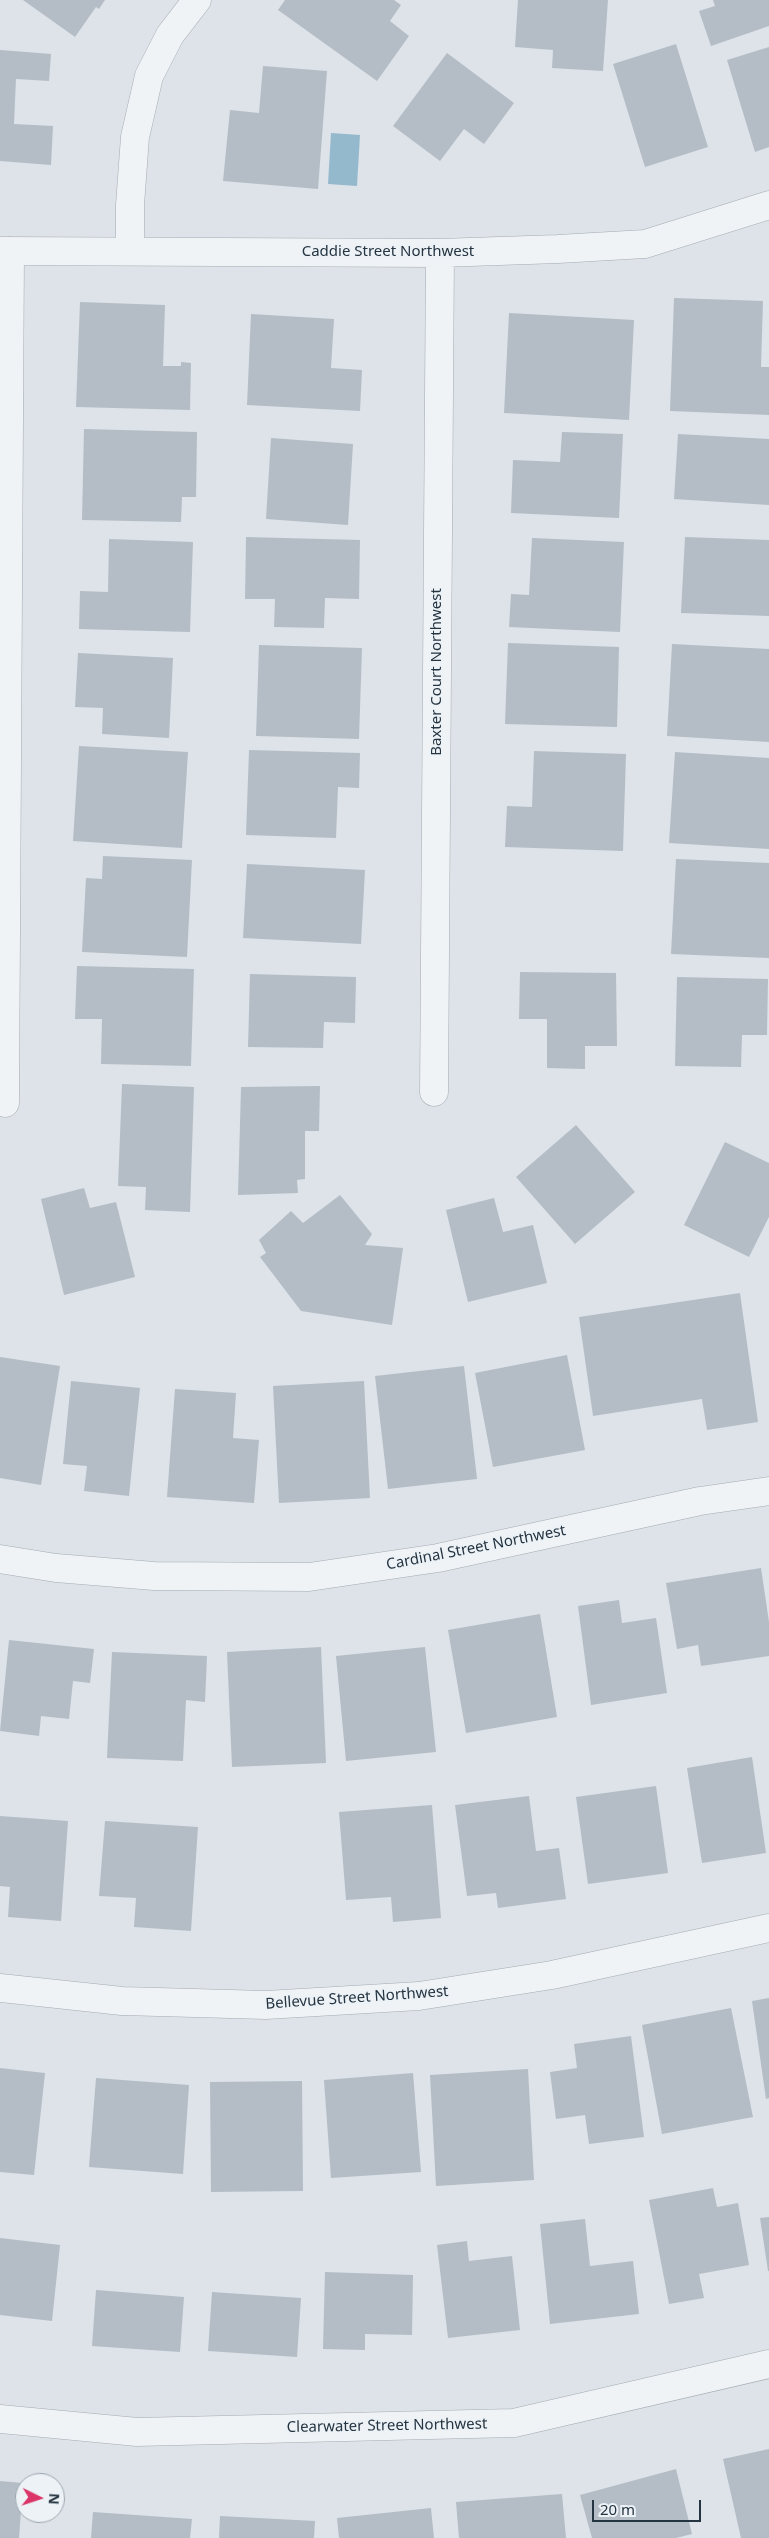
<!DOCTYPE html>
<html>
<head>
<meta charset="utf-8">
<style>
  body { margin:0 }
  #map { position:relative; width:769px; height:2538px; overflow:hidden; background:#dde3e8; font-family:"Noto Sans",sans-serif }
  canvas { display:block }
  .north { position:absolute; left:15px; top:2473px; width:50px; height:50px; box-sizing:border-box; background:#ecf2f6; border:1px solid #9ca6ae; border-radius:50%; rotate:94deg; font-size:14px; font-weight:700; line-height:20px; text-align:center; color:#253441 }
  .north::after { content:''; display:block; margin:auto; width:18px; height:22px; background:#db3469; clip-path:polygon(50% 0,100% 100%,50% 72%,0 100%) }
  .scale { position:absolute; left:592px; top:2500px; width:109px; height:22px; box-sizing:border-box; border:2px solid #253441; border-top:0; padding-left:6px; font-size:15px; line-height:18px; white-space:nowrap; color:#253441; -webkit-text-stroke:4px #ecf2f6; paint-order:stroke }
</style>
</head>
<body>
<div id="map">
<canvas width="769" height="2538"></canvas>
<div class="north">N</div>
<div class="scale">20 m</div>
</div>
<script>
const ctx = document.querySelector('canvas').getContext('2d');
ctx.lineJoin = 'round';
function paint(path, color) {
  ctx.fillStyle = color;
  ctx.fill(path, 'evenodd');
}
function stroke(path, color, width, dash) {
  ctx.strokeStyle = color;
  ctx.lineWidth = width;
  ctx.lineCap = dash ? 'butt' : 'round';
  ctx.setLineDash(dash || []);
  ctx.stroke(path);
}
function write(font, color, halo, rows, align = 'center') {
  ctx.font = font + ' "Noto Sans",sans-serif';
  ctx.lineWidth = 4.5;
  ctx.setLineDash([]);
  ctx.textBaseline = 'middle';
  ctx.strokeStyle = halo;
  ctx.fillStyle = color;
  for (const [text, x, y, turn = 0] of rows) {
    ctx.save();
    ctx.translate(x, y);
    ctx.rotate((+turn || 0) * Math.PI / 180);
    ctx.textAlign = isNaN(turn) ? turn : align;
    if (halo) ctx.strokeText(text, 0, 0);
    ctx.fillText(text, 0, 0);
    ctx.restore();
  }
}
paint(new Path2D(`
  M331,133L360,135L357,186L328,184Z`), '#94b9cd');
paint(new Path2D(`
  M23,0H105L99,9L96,7L75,37Z
  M285,0H394L401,5L390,21L409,36L377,81L278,10Z
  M518,0H608L603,71L552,68L553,50L515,47Z
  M713,0H769V26L711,46L699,11L715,6Z
  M676,44L708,147L645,167L613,64Z
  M769,47V147L755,152L727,60Z
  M0,50L51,54L49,81L16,79L14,124L53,126L51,165L0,161Z
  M447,53L514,103L484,144L464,129L440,161L393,126Z
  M263,66L327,71L318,189L223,181L230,110L259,113Z
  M674,298L763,301L761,367H769V415L670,411Z
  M80,302L165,305L163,366H181V362L191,363L190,410L76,407Z
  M509,313L634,320L629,420L504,413Z
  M251,314L334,319L331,368L362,370L360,411L247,405Z
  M84,429L197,432L196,497H182L181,522L82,520Z
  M562,432L623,434L619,518L511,513L513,460L560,462Z
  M678,434L769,439V505L674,499Z
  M271,438L353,444L348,525L266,519Z
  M246,537L360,540L359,599L325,598L324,628L274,627L275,599H245Z
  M685,537L769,540V616L681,613Z
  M532,538L624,542L620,632L509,627L511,594L529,595Z
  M109,539L193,542L190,632L79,629L80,591L108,592Z
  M508,643L619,647L617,727L505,724Z
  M672,644L769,649V742L667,736Z
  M259,645L362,648L359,739L256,736Z
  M78,653L173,658L169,738L102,734L103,708L75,707Z
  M79,746L188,752L182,848L73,841Z
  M249,750L360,753L359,788L338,787L336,838L246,835Z
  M534,751L626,754L623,851L505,847L507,806L532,807Z
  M675,752L769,758V849L669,843Z
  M103,856L192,860L187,957L82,952L86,878L102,879Z
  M676,859L769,863V958L671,954Z
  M247,864L365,870L361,944L243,938Z
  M77,966L194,969L191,1066L101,1064L102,1019H75Z
  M520,972L616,973L617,1046H585V1069L547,1068V1019H519Z
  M250,974L356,977L355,1023L324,1022L323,1048L248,1047Z
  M677,977L768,979L767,1035H742L741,1067L675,1066Z
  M122,1084L194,1087L190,1212L145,1210L146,1187L118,1186Z
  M320,1086L319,1131H305V1179L297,1180L298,1193L238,1195L241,1087Z
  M576,1125L635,1192L575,1244L516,1177Z
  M725,1142L769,1163V1217L749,1257L684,1225Z
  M84,1188L90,1208L116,1202L135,1277L64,1295L41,1199Z
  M340,1195L372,1234L365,1245L403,1248L392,1325L301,1311L260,1257L266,1253L259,1240L291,1211L303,1223Z
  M494,1198L503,1232L533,1225L547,1283L468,1302L446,1210Z
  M740,1293L758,1422L707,1430L702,1399L593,1416L579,1317Z
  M567,1355L585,1450L493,1467L475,1373Z
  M0,1357L60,1366L41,1485L0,1478Z
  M464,1366L477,1479L388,1489L375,1376Z
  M71,1381L140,1388L129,1496L84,1491L87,1466L63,1464Z
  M364,1381L370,1498L279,1503L273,1386Z
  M175,1389L236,1393L233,1438L259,1440L254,1503L167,1497Z
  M761,1568L769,1622V1656L701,1666L698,1645L677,1649L666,1583Z
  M619,1600L622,1623L656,1618L667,1693L591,1705L578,1606Z
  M540,1614L557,1717L466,1733L448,1630Z
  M9,1640L94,1649L90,1683L73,1681L69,1719L41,1716L39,1736L0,1731Z
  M321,1647L326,1763L232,1767L227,1652Z
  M425,1647L436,1752L346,1761L336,1656Z
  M112,1652L207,1656L205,1702L186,1700L183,1761L107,1758Z
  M752,1757L766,1853L702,1863L687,1768Z
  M656,1786L668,1873L588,1884L576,1797Z
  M529,1796L536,1851L559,1848L566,1899L498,1908L496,1893L467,1896L455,1805Z
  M432,1805L441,1918L393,1922L391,1897L346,1900L339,1812Z
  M0,1816L68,1821L61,1921L8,1917L10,1887L0,1886Z
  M105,1821L198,1827L191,1931L134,1927L136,1898L99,1896Z
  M769,1998V2098L766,2099L752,2001Z
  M731,2008L753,2117L662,2134L642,2025Z
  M631,2036L644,2137L589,2144L585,2115L556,2119L550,2072L577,2068L574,2044Z
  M0,2068L45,2073L34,2175L0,2172Z
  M528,2069L534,2180L436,2186L430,2075Z
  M413,2073L421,2172L331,2178L324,2080Z
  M96,2078L189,2085L183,2174L89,2167Z
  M302,2081L303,2191L211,2192L210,2082Z
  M713,2188L717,2207L738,2203L749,2265L699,2274L704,2298L669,2304L649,2200Z
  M769,2217V2271H768L760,2218Z
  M585,2219L590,2266L633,2261L639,2314L550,2324L540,2224Z
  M0,2238L60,2245L52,2321L0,2315Z
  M467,2241L469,2261L512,2256L520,2330L448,2338L437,2245Z
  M325,2272L413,2275L412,2335L365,2334V2350L323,2349Z
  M96,2290L184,2297L180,2352L92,2346Z
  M212,2292L301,2298L297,2357L208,2351Z
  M769,2449V2538H741L723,2459Z
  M676,2469L692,2534L676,2538H592L580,2495Z
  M0,2481L23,2483L19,2538H0Z
  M562,2494L566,2538H459L456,2502Z
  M431,2508L434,2538H339L337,2518Z
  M93,2512L192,2519L190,2538H91Z
  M220,2516L315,2521L314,2538H219Z`), '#b4bdc6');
const street = new Path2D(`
  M130,250V205L135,137L149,76L170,35L197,0
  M0,251L440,253L558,249L645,244L769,205
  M434,1092L440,253
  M5,1103L10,251
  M0,1559L56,1568L154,1576L309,1577L438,1558L700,1501L769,1491
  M0,1988L122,2001L266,2005L419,1996L552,1975L769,1928
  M0,2419L137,2432L514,2423L769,2364`);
stroke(street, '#a2abb3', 29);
stroke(street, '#f0f3f6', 28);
write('15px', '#253441', '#ecf2f6', [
  ["Caddie Street Northwest",388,252],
  ["Baxter Court Northwest",437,672,-90],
  ["Cardinal Street Northwest",476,1548,-11],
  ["Bellevue Street Northwest",357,1998,-4],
  ["Clearwater Street Northwest",387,2426,-1]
]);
</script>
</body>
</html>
